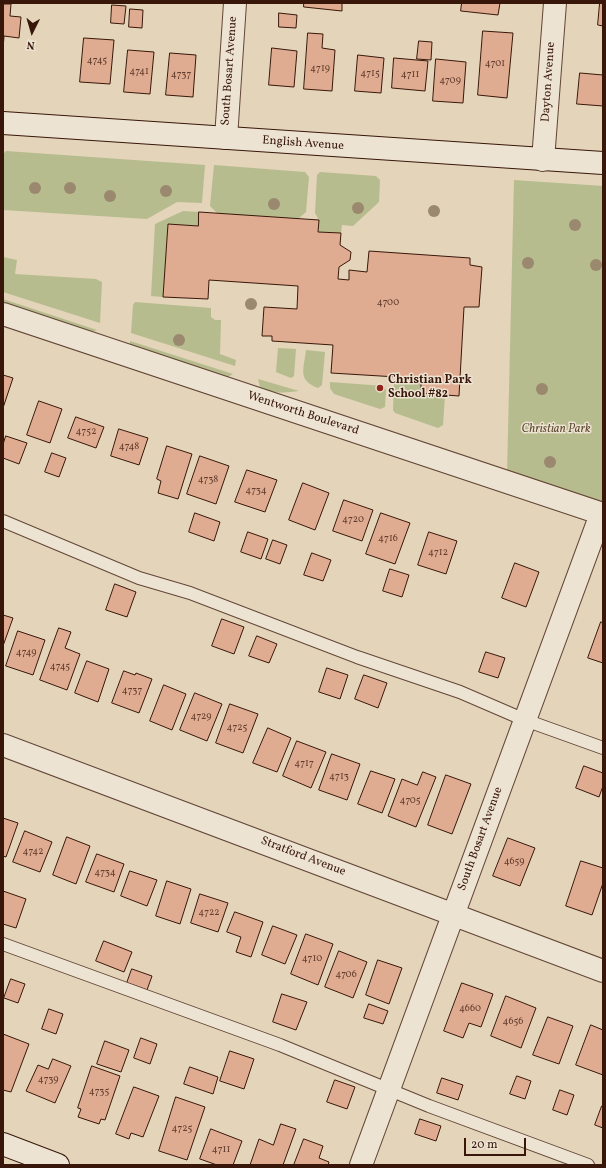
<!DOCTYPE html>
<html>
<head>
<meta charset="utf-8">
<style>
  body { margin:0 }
  #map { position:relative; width:606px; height:1168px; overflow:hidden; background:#e3d4ba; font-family:Vollkorn,serif }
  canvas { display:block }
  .frame { position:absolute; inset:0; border:4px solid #38170a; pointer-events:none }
  .north { position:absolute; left:12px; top:12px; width:40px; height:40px; -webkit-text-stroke:3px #ede3d2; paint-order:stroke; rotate:185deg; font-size:11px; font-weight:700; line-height:16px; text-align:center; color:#38170a }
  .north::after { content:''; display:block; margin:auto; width:14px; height:18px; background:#38170a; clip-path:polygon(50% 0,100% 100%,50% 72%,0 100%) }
  .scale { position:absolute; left:464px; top:1138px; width:62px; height:18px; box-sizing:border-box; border:2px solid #38170a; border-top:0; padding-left:5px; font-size:12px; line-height:14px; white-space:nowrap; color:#38170a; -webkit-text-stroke:3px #ede3d2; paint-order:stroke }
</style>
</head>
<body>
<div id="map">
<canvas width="606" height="1168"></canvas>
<div class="frame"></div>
<div class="north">N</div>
<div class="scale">20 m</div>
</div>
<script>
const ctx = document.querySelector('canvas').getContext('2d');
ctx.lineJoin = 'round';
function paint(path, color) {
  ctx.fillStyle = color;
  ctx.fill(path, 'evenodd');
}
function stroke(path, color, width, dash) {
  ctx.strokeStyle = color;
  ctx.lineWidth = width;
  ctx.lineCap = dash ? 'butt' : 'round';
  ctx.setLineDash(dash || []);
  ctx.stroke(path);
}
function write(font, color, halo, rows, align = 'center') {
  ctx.font = font + ' Vollkorn,serif';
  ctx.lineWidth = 3;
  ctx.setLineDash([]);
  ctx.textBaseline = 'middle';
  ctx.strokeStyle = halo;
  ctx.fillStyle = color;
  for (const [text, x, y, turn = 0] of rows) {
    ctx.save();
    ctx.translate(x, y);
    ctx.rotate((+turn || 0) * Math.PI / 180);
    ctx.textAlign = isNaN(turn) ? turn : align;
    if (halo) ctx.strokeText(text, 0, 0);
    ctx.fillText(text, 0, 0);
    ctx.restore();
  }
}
paint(new Path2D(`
  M6,151L205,165L202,203L177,202L147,219L3,210V154Z
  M214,165L305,172L309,177L306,212L298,219L218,214L210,206Z
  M320,172L376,176L380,180L379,202L353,226L342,225L341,233L318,232L319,220L315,213L317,175Z
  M514,180L603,186V506L507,474Z
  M183,211L199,212L198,226L168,224L163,297L151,296L155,224Z
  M3,257L17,260L15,274L96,279L102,282L100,323L3,292Z
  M3,299L97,330L90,333L3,306Z
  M135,302L211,308V317L215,320H221L220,354L236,360L235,366L131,333L133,305Z
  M130,341L233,374L228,377L221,378L130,346Z
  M278,348L296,349L294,376L291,378L276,372Z
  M306,350L325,352L322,385L318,388C297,380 304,369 306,350Z
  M258,379L299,391C285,393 274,394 260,387Z
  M330,382L384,386L386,390L385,407L380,409L334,394L330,388Z
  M394,382L421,383V393L445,395L443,425L438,428L395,413L393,410Z`), '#b6bc8d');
const building = new Path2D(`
  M304,3H342V11L304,7Z
  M462,3H500L498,15L461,11Z
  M600,3H603V26L598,25Z
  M3,4H11L10,16L21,17L19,38L4,36L3,50Z
  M112,5L126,6L124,24L111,23Z
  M130,9L143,10L142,28L129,27Z
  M279,13L297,15L296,28L279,27Z
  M483,31L513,33L507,98L478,95Z
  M308,33L323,34L322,48L335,50L332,91L304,89Z
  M84,38L114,40L110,84L80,82Z
  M419,41L432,42L431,60L417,59Z
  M272,48L297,51L294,87L269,85Z
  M128,50L154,52L150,94L124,92Z
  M170,53L196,55L193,97L166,95Z
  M358,55L384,58L381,93L355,91Z
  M394,58L428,61L425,91L392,88Z
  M436,59L466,62L463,103L433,101Z
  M580,73L603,75V106L577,104Z
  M199,212L319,220L318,232L341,233L340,245L351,252L350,260L339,267L338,279L349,280V270L367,272L369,251L470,258V265L482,267L479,307H464L459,396L421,393V383L396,382L397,377L331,373L333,345L272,341V336H262L264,307L297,309L298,286L209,280L208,299L163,297L168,224L198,226Z
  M3,375L13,378L3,408Z
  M39,401L62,409L50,443L27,435Z
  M76,417L104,427L96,448L68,438Z
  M119,429L148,438L139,465L111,456Z
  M6,436L27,443L19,464L3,458V445Z
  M167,446L192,454L178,499L158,493L161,481L157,479Z
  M52,453L66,458L59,477L45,472Z
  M200,456L229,466L216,504L187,494Z
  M247,470L277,480L265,512L235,502Z
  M303,483L329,493L315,530L289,520Z
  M344,500L373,510L362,541L333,531Z
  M195,513L220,522L214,541L189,532Z
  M381,513L410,523L395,564L366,554Z
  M248,532L268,539L261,559L241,552Z
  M429,532L457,541L446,574L418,565Z
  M273,540L287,545L280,564L266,559Z
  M312,553L331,560L323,581L304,575Z
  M515,563L539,572L526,607L502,598Z
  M390,569L409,575L402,597L383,591Z
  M115,584L136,592L127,617L106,610Z
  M3,615L13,618L3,646Z
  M222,619L244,627L234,654L212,646Z
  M601,622L603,623V663L588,658Z
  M59,628L71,632L65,648L80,654L67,690L40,680Z
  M18,631L45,640L33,675L6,666Z
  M257,636L277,644L269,663L249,656Z
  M486,652L505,658L498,678L479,672Z
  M87,661L109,669L98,702L75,693Z
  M327,668L348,675L340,699L319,692Z
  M124,671L135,675L136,673L152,679L139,713L112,703Z
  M364,675L387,683L378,708L355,699Z
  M164,685L186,694L172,730L150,721Z
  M195,693L222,704L207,741L180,730Z
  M230,704L258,714L243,753L216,743Z
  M268,728L291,738L277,772L253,763Z
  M297,741L326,752L311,788L283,776Z
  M332,754L360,764L347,800L319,790Z
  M584,766L603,773V786L599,797L576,788Z
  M371,771L395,779L382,813L358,804Z
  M423,772L436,777L416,827L388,816L402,779L417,785Z
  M446,775L471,784L452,834L428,825Z
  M3,818L18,823L6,857L3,856Z
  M25,831L52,842L40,872L13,862Z
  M67,837L90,846L76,884L53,875Z
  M508,838L535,848L520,886L493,876Z
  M97,854L124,864L114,892L86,882Z
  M581,861L603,868V883L592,915L566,906Z
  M130,871L157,880L147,906L121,896Z
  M167,881L191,889L180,924L156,916Z
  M3,891L26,899L16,928L3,924Z
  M200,894L228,903L218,932L191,923Z
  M235,912L263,922L251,957L236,952L241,937L227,932Z
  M273,926L297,935L285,964L262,955Z
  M306,934L333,944L318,985L291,974Z
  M104,941L132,952L124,972L96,961Z
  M339,951L367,962L353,998L325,987Z
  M378,960L402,968L389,1004L366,995Z
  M132,969L152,976L147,990L127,983Z
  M11,979L25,984L18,1003L4,998Z
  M462,983L493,994L481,1027L469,1023L463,1038L444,1031Z
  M282,994L307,1002L296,1030L273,1022Z
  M506,996L536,1008L521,1048L491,1036Z
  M369,1004L388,1011L383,1024L364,1018Z
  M49,1009L63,1014L56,1034L42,1029Z
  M548,1017L573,1026L559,1064L533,1055Z
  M591,1025L603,1030V1075L576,1065Z
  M3,1034L29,1044L11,1092L3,1090Z
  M141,1038L157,1044L150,1064L134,1058Z
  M105,1041L129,1050L121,1072L97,1064Z
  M230,1051L254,1059L244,1089L220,1081Z
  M53,1059L71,1066L55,1103L26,1091L38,1065L48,1069Z
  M92,1066L120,1076L105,1120L101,1119L99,1124L78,1117L81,1109L78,1108Z
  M190,1067L218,1077L213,1094L184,1084Z
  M517,1076L531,1081L525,1099L510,1094Z
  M442,1078L463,1085L458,1100L437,1093Z
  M335,1080L355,1087L347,1109L327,1102Z
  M134,1087L159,1096L143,1137L131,1133L129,1139L116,1134Z
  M560,1090L574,1095L567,1115L553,1110Z
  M176,1097L205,1107L187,1160L159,1151Z
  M602,1106H603V1128L595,1125Z
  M420,1119L441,1126L436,1141L415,1134Z
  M281,1124L296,1129L283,1165H250L259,1139L273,1145Z
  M211,1129L242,1141L233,1165H217L200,1159Z
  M304,1139L323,1146L319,1158L329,1162L328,1165H294Z`);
paint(building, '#e0ac91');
stroke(building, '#38170a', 1);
const lane = new Path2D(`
  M3,521L139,578L190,593L357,657L460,692L525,720L603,748
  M3,944L280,1045L429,1106L588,1165`);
const street = new Path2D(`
  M226,138L235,3
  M543,160L555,3
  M3,314L603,514
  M3,745L603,971
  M361,1165L601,514`);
const secondary = new Path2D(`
  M3,123L603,163
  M3,1144L58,1165`);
stroke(lane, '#634636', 14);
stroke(street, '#634636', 24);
stroke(secondary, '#38170a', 24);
stroke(lane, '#ede3d2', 12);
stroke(street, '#ede3d2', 22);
stroke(secondary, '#ede3d2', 22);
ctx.fillStyle = '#9a886f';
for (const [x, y] of [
  [35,188],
  [70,188],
  [166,191],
  [110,196],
  [274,204],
  [358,208],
  [434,211],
  [575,225],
  [528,263],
  [596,265],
  [251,304],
  [179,340],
  [542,389],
  [550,462]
]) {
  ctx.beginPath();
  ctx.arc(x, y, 6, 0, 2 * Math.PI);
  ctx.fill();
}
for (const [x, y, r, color] of [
  [380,388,4,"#8f2418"]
]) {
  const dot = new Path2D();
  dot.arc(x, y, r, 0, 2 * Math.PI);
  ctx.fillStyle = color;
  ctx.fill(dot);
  stroke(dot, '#ede3d2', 1.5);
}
write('10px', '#623c2c', null, [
  ["4745",97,61],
  ["4701",495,64],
  ["4719",320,69],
  ["4741",139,72],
  ["4715",370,74],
  ["4737",181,75],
  ["4711",410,75],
  ["4709",450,81],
  ["4700",388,303],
  ["4752",86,432],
  ["4748",129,447],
  ["4738",208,480],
  ["4734",256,491],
  ["4720",353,520],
  ["4716",388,539],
  ["4712",438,553],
  ["4749",26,653],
  ["4745",60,667],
  ["4737",132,691],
  ["4729",201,717],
  ["4725",237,728],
  ["4717",304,764],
  ["4713",339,777],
  ["4705",410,801],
  ["4742",33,852],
  ["4659",514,862],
  ["4734",105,873],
  ["4722",209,913],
  ["4710",312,959],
  ["4706",346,975],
  ["4660",470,1009],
  ["4656",513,1022],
  ["4739",48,1080],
  ["4735",99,1092],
  ["4725",182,1129],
  ["4711",221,1150]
]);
write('12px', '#38170a', '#ede3d2', [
  ["South Bosart Avenue",230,71,-86],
  ["Dayton Avenue",549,82,-86],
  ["English Avenue",303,144,4],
  ["Wentworth Boulevard",303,414,18],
  ["South Bosart Avenue",481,839,-70],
  ["Stratford Avenue",303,857,21]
]);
write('bold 12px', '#38170a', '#ede3d2', [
  ["Christian Park",388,381],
  ["School #82",388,395]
], 'left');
write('italic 12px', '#5e4931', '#ede3d2', [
  ["Christian Park",556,430]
]);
</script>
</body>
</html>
